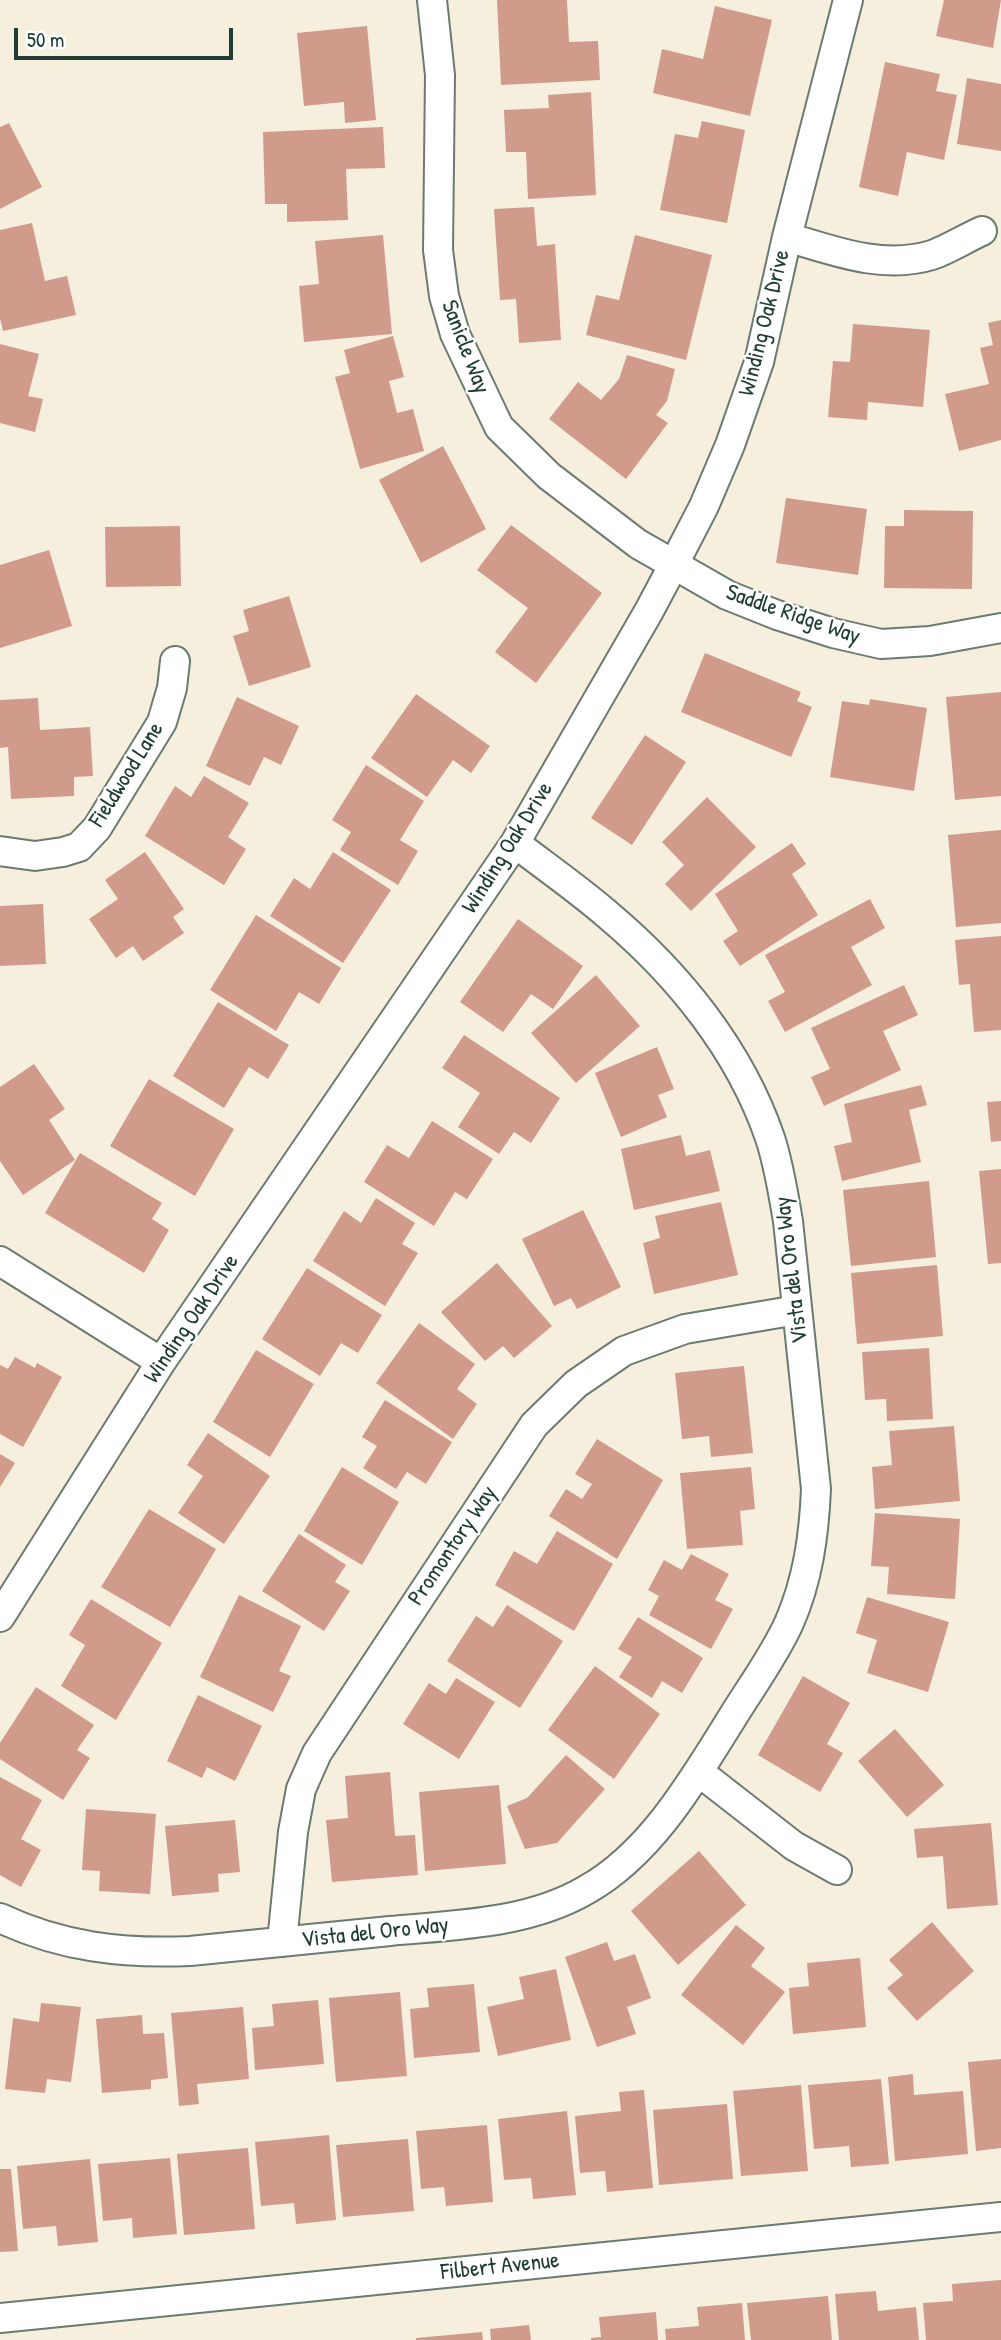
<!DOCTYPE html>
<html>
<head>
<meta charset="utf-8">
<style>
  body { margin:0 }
  #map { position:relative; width:1001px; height:2340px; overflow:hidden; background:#f6efde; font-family:"Patrick Hand",sans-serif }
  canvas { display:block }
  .scale { position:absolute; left:14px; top:28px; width:219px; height:32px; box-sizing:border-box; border:4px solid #1f3d34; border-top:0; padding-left:9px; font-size:21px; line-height:24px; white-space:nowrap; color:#1f3d34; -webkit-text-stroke:5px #fff; paint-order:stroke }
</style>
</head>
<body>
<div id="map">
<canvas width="1001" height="2340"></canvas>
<div class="scale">50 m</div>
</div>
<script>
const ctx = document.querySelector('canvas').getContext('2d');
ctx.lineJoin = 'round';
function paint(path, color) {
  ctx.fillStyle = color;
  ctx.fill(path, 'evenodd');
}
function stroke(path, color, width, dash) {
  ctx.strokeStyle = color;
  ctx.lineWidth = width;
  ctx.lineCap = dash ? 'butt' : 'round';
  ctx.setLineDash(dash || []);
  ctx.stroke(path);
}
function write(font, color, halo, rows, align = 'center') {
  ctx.font = font + ' "Patrick Hand",sans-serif';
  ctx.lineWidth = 5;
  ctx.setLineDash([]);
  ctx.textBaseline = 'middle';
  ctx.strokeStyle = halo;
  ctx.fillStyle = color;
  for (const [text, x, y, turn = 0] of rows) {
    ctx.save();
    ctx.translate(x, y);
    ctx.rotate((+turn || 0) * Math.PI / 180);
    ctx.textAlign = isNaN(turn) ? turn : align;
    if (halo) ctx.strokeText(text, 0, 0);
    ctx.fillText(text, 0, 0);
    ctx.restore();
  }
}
paint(new Path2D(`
  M497,0H567L569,42L598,41L600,80L501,85Z
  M944,0H1001L993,48L936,36Z
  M715,6L772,20L750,116L653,93L662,49L703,59Z
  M367,26L376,120L345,123L344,102L304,106L297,33Z
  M885,62L940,74L936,91L957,95L944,160L907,152L898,196L859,187Z
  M967,78L1001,84V151L957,144Z
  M591,92L596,195L528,199L526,152H506L504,110L549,108L548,95Z
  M702,121L745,130L727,223L660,210L675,134L698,138Z
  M9,123L42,187L0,209V127Z
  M383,127L385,168L346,169L348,220L287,222V204H265L263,132Z
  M534,207L537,246L555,244L561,340L519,343L516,299L500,300L494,209Z
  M32,223L45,281L67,276L76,315L3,331L0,318V230Z
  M383,235L392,334L304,342L299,286L319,284L315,241Z
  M635,235L712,255L686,360L586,335L596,295L619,300Z
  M1001,320V440L959,451L945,394L989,384L980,348L993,345L988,323Z
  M853,324L930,330L923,407L868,402L867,420L828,417L833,361L850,362Z
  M393,336L404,377L389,381L397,413L413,409L424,451L360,469L335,377L350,373L344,350Z
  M0,344L39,354L28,396L43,399L35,432L0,423Z
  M627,355L675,369L667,401L656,415L668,423L626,479L549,419L578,382L601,400L619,379Z
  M443,446L486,529L421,563L379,480Z
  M786,498L867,509L858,575L776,563Z
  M904,510L973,511L972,589L884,588L885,526H904Z
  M511,525L602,593L536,683L495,652L528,608L477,570Z
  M180,526L181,586L106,587L105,527Z
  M49,550L72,626L0,648V565Z
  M289,596L311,667L249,686L233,636L249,631L243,610Z
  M705,653L801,692L797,701L812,707L791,757L681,712Z
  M1001,692V796L955,800L946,697Z
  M416,694L490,746L471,773L453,760L427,797L371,758Z
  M237,697L299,726L281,765L264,757L250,786L206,766Z
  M38,698L40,730L90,727L93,776L74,777V796L11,799L8,747L0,748V700Z
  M870,699L927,708L914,791L830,777L842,701L869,705Z
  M645,735L686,762L632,845L591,818Z
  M366,765L424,801L400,840L418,851L398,885L340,850L351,832L332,820Z
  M204,776L249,803L228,837L246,849L224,885L145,836L175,786L191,797Z
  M707,797L756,847L691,911L665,884L684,865L662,842Z
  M1001,830V923L956,927L948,835Z
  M792,843L806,864L792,874L818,915L740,966L723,941L738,931L715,894Z
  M145,852L184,909L173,917L184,933L143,961L133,946L116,958L89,919L118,899L105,880Z
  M333,852L391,890L343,963L270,916L294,878L310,889Z
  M870,899L885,928L851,947L872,985L785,1032L768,1001L785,992L765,955Z
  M43,904L46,964L0,966V906Z
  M256,915L341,968L319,1004L299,992L276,1031L210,990Z
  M518,919L583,966L553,1009L531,994L503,1032L460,1002Z
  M1001,936V1030L974,1032L970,984L959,985L955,940Z
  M596,975L640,1026L576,1083L531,1033Z
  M904,985L918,1015L883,1031L901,1070L824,1106L811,1077L830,1069L811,1028Z
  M218,1002L289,1045L268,1079L249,1067L224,1108L173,1076Z
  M464,1035L560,1098L531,1143L514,1132L499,1154L458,1127L480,1093L442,1068Z
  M657,1047L674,1089L658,1095L667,1117L621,1137L595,1073Z
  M34,1064L65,1109L49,1120L75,1160L23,1195L0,1161V1087Z
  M149,1079L234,1129L195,1196L110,1146Z
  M921,1085L927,1105L909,1110L921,1162L842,1181L834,1146L852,1142L844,1104Z
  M1001,1101V1141L991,1142L987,1102Z
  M432,1121L493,1159L467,1199L455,1192L434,1226L364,1182L387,1145L409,1158Z
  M681,1135L686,1156L710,1150L720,1191L634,1210L621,1149Z
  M80,1153L162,1203L152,1219L169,1230L144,1273L45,1213Z
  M1001,1169V1263L988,1264L979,1171Z
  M929,1181L936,1257L851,1266L843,1190Z
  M376,1198L415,1223L402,1244L418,1253L385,1306L313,1261L344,1211L361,1223Z
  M721,1202L738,1275L654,1294L643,1243L660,1238L655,1216Z
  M583,1210L621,1287L577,1309L571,1298L554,1306L522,1239Z
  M497,1263L552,1326L514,1358L503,1346L485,1361L441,1312Z
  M937,1265L943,1336L857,1344L851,1273Z
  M307,1268L382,1315L358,1353L341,1343L320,1376L262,1339Z
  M419,1323L475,1364L457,1389L477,1404L453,1439L376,1383Z
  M929,1348L933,1419L887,1421L886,1399L865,1400L862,1352Z
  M256,1350L314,1384L270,1457L213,1422Z
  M15,1357L35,1368L37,1363L62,1377L23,1447L0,1434V1365L8,1369Z
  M744,1366L753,1453L711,1457L709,1436L682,1439L675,1373Z
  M385,1400L452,1442L426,1484L407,1472L396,1489L363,1468L377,1446L362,1437Z
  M954,1426L960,1501L875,1509L872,1467L892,1465L889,1431Z
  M208,1433L270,1476L224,1544L178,1513L203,1476L187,1465Z
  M597,1439L663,1480L617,1559L549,1516L566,1489L582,1499L592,1484L575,1474Z
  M0,1454L15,1463L0,1487Z
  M342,1467L399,1502L362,1565L304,1531Z
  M751,1467L755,1509L740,1511L743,1545L687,1549L680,1473Z
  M149,1509L216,1549L170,1627L101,1587Z
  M875,1513L960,1519L955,1599L887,1594L889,1567L871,1566Z
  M557,1531L613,1564L574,1631L495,1585L514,1551L537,1564Z
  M299,1534L346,1565L335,1582L350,1591L324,1631L262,1591Z
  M691,1554L729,1574L715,1600L733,1609L711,1649L649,1615L659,1596L648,1590L664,1560L682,1570Z
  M239,1595L301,1626L279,1671L291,1676L273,1712L200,1677Z
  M867,1597L949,1622L928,1692L867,1673L877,1640L856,1633Z
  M91,1599L162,1643L116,1720L61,1686L85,1645L69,1635Z
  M507,1605L563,1641L520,1708L447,1661L476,1616L493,1627Z
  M638,1617L703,1658L682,1693L662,1681L652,1698L619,1677L632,1657L618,1649Z
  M595,1666L660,1714L614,1779L548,1730Z
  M803,1676L850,1703L827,1744L843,1753L820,1792L758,1755Z
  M456,1678L495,1702L459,1759L403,1724L429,1683L446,1694Z
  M36,1687L94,1725L77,1750L90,1758L63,1800L0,1759V1743Z
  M198,1695L262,1726L235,1781L207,1767L202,1778L167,1761Z
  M895,1729L944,1785L907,1817L858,1761Z
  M566,1755L605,1789L557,1843L525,1849L507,1806L527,1798Z
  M390,1772L395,1836L415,1835L418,1875L332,1882L326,1820L348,1818L345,1776Z
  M0,1777L42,1800L21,1839L41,1850L21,1887L0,1875Z
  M499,1785L506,1864L425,1871L419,1792Z
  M86,1809L156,1814L150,1894L99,1891L100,1871L82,1870Z
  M235,1820L240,1872L218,1874L219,1892L172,1896L165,1826Z
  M991,1823L998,1905L947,1909L943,1856L917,1858L914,1829Z
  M699,1851L746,1905L678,1965L631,1911Z
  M932,1922L974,1971L917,2021L887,1988L903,1975L889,1960Z
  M736,1925L765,1948L751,1966L785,1992L743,2045L681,1995Z
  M607,1942L614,1961L635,1954L651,1998L627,2007L636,2034L597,2047L565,1957Z
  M860,1958L866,2027L793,2034L789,1988L809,1986L807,1963Z
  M556,1969L571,2040L498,2056L487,2007L524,1999L519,1977Z
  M474,1984L480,2052L414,2058L410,2009L429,2007L427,1988Z
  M400,1992L407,2076L336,2082L329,1998Z
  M318,2000L324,2064L255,2070L252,2028L274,2026L272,2004Z
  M41,2003L81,2007L71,2082L47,2079L45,2093L5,2089L13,2018L39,2022Z
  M243,2007L249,2079L197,2084L199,2104L179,2106L171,2013Z
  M142,2015L143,2034L164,2033L168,2078L151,2080V2089L102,2093L96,2019Z
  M1001,2059V2148L976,2151L968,2062Z
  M913,2074L914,2095L963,2091L968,2154L895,2161L888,2077Z
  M881,2079L889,2164L851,2167L849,2146L814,2149L808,2085Z
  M801,2085L808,2171L741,2176L733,2091Z
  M644,2090L653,2188L607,2192L605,2171L580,2173L575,2116L621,2111L619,2092Z
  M727,2104L733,2179L659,2185L653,2110Z
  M567,2111L576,2195L533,2199L531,2178L504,2180L498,2119Z
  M487,2125L493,2202L446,2206L444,2187L421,2189L416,2131Z
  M329,2135L336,2220L296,2224L294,2203L261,2206L255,2142Z
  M408,2139L414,2211L343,2217L336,2145Z
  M248,2148L255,2229L184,2235L177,2154Z
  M170,2158L177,2234L133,2238L132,2218L103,2221L98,2164Z
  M90,2159L98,2242L58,2246L56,2226L23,2229L17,2166Z
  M0,2169H11L18,2251L0,2252Z
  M1001,2280V2340H926L923,2303L953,2301L952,2284Z
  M876,2291L878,2311L916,2307L919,2340H839L835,2294Z
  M828,2296L832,2340H751L747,2303Z
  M742,2303L745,2340H666L665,2329L699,2326L697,2307Z
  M656,2312L658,2340H591V2338L601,2337L599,2317Z
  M529,2325L531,2340H491L490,2329Z
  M482,2332L483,2340H416V2338Z`), '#d09b8a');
const minor = new Path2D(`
  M432,0L440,75L438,250L444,296L455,334L499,427L549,476L638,544L727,595L777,615L833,633L881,644L930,641L1001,628
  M787,237C834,251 883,270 932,255C949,249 966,238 982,231
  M0,851L35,856L63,852L79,847L97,828L162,722L172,688L175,661
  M0,1261L161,1362
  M0,1617L161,1362L515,843L649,611L674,564L704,506L730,445L759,362L787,237L848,0
  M699,1772L794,1846L837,1870
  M0,1918C61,1947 123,1954 190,1951C257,1944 324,1938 390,1931C455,1925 528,1924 586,1890C651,1854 694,1779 732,1718C751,1687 774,1656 789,1623C808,1580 814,1535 816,1489L788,1221C783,1193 779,1165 770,1138C740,1050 678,974 608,915C578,889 546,867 515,843
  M282,1942L293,1832L301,1789L317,1753L534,1425L576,1384L624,1351L685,1329L797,1310
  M0,2318L1001,2217`);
stroke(minor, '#6a7b70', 32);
stroke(minor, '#fff', 28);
write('23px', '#1f3d34', '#fff', [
  ["Winding Oak Drive",765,323,-76],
  ["Sanicle Way",465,347,69],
  ["Saddle Ridge Way",793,615,19],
  ["Fieldwood Lane",127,775,-58],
  ["Winding Oak Drive",508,848,-58],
  ["Vista del Oro Way",792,1270,-97],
  ["Winding Oak Drive",192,1319,-56],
  ["Promontory Way",453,1546,-56],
  ["Vista del Oro Way",375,1933,-6],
  ["Filbert Avenue",500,2267,-6]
]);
</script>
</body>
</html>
